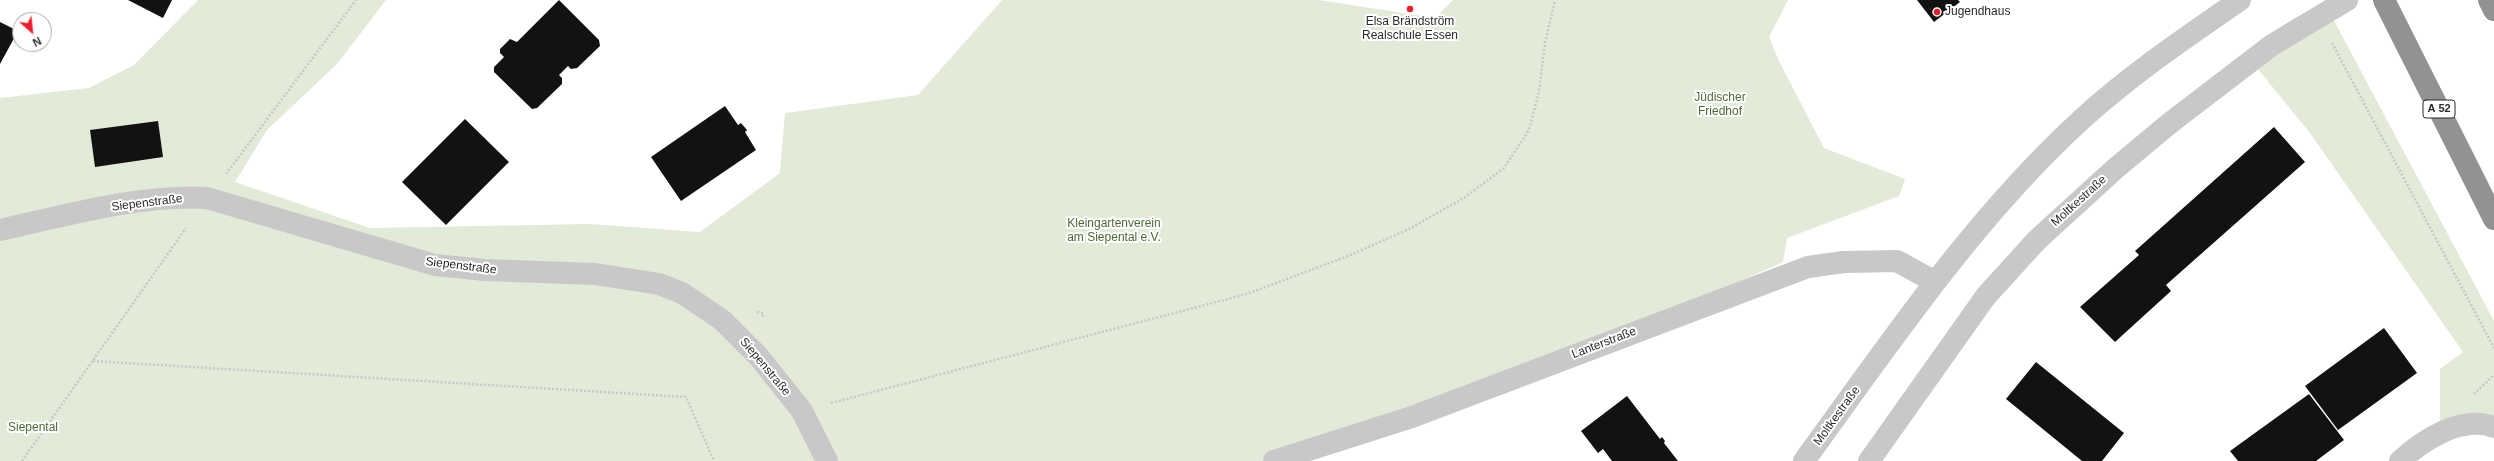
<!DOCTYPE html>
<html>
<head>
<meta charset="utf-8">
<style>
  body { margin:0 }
  #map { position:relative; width:2494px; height:461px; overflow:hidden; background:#fff; font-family:Arial,sans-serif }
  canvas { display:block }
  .north { position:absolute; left:12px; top:12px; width:40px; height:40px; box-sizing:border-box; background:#fff; border:1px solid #aaa; border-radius:50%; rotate:153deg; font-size:11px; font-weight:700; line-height:16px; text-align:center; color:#2b2b2b }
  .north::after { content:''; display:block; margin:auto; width:14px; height:18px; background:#f21e27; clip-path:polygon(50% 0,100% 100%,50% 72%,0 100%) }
</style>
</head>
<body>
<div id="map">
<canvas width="2494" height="461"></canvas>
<div class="north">N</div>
</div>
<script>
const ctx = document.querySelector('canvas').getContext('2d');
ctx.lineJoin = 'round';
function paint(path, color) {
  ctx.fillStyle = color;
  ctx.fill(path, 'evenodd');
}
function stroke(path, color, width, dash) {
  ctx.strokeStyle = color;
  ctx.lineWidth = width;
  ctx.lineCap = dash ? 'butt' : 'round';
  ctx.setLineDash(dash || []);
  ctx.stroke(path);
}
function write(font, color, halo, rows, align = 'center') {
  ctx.font = font + ' Arial,sans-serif';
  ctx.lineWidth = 4;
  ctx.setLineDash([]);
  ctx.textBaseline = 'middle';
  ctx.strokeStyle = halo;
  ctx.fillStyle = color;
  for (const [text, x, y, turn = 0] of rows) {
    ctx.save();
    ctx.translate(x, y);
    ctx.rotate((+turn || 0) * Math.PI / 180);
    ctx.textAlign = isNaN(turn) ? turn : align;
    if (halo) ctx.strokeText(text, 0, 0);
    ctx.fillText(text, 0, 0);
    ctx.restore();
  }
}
paint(new Path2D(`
  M198,0H386L337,64L267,130L235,182L370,228L590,224L700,232L780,173L785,113L918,95L1002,0H1319L1435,18L1453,0H1788L1769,37L1779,61L1824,148L1905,179L1899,196L1787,238L1783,262L1608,340L1268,461H0V98L89,88L134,65Z
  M2330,13L2494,321V424L2440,429V369L2463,352L2310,133L2253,63Z`), '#e1ebd7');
paint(new Path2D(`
  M128,0H172L163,18Z
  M559,0L599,40L600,46L577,68L571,69L568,66L559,75L562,78V84L537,108L532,109L494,72V67L504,57L500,53V49L510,39L517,42Z
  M1917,0H1958L1960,2L1934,22Z
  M0,22L18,31L0,64Z
  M725,106L738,125L741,123L747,130L745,132L756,150L681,201L651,157Z
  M465,119L509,162L446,225L402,182Z
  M158,121L163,157L95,167L90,130Z
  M2274,127L2305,162L2166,285L2171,291L2115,342L2080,307L2139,255L2135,251Z
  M2384,328L2417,373L2338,430L2305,386Z
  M2036,362L2124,433L2102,461H2082L2006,399Z
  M2309,394L2344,440L2316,461H2238L2230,451Z
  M1627,396L1660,439L1662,437L1665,441L1664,443L1678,461H1612L1603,449L1598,453L1581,431Z`), '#121212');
stroke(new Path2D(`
  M2332,43L2494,348
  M226,174L356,0
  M757,312L763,313V319
  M93,361L686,397L714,461
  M2474,394L2494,375
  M831,403L1247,294L1348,256L1407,230L1464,198L1504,168L1529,130L1539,91L1545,43L1555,0
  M22,461L186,228`), '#c8c8c8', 2.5, [2, 2]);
stroke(new Path2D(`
  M0,230C64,216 141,194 207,198L435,265L485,270L595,274L659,284L682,293L722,320L759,357L802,411L827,461
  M1274,461L1412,417L1808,267L1844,262L1897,261L1935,282
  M1804,461C1890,343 1973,219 2081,120C2130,75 2185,38 2240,0
  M1869,461L1986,296L2037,240L2116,168L2170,123L2272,45L2347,0
  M2400,461C2423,440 2461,415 2494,427`), '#c8c8c8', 22);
stroke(new Path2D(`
  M2384,0L2494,219
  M2489,0L2494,10`), '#929292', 22);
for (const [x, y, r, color] of [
  [1410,9,4,"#f21e27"],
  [1937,12,4,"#f21e27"]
]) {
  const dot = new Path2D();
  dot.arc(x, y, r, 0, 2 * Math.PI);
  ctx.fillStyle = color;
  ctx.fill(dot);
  stroke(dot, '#fff', 1.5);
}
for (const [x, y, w] of [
  [2439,109,32]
]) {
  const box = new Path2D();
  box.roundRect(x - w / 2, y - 9, w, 18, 3);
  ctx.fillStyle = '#fff';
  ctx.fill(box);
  stroke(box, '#2b2b2b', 1);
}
write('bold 11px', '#2b2b2b', null, [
  ["A 52",2439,109]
]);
write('12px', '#2b2b2b', '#fff', [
  ["Jugendhaus",1945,12],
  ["Elsa Brändström",1410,22,"center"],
  ["Realschule Essen",1410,36,"center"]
], 'left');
write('12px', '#4d6a36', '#fff', [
  ["Jüdischer",1720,98],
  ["Friedhof",1720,112],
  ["Kleingartenverein",1114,224],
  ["am Siepental e.V.",1114,238],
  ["Siepental",33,428]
]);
write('12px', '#2b2b2b', '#fff', [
  ["Moltkestraße",2079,201,-42],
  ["Siepenstraße",147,203,-7],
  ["Siepenstraße",461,266,7],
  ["Lanterstraße",1604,343,-21],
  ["Siepenstraße",765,367,50],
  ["Moltkestraße",1837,416,-54]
]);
</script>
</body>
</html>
